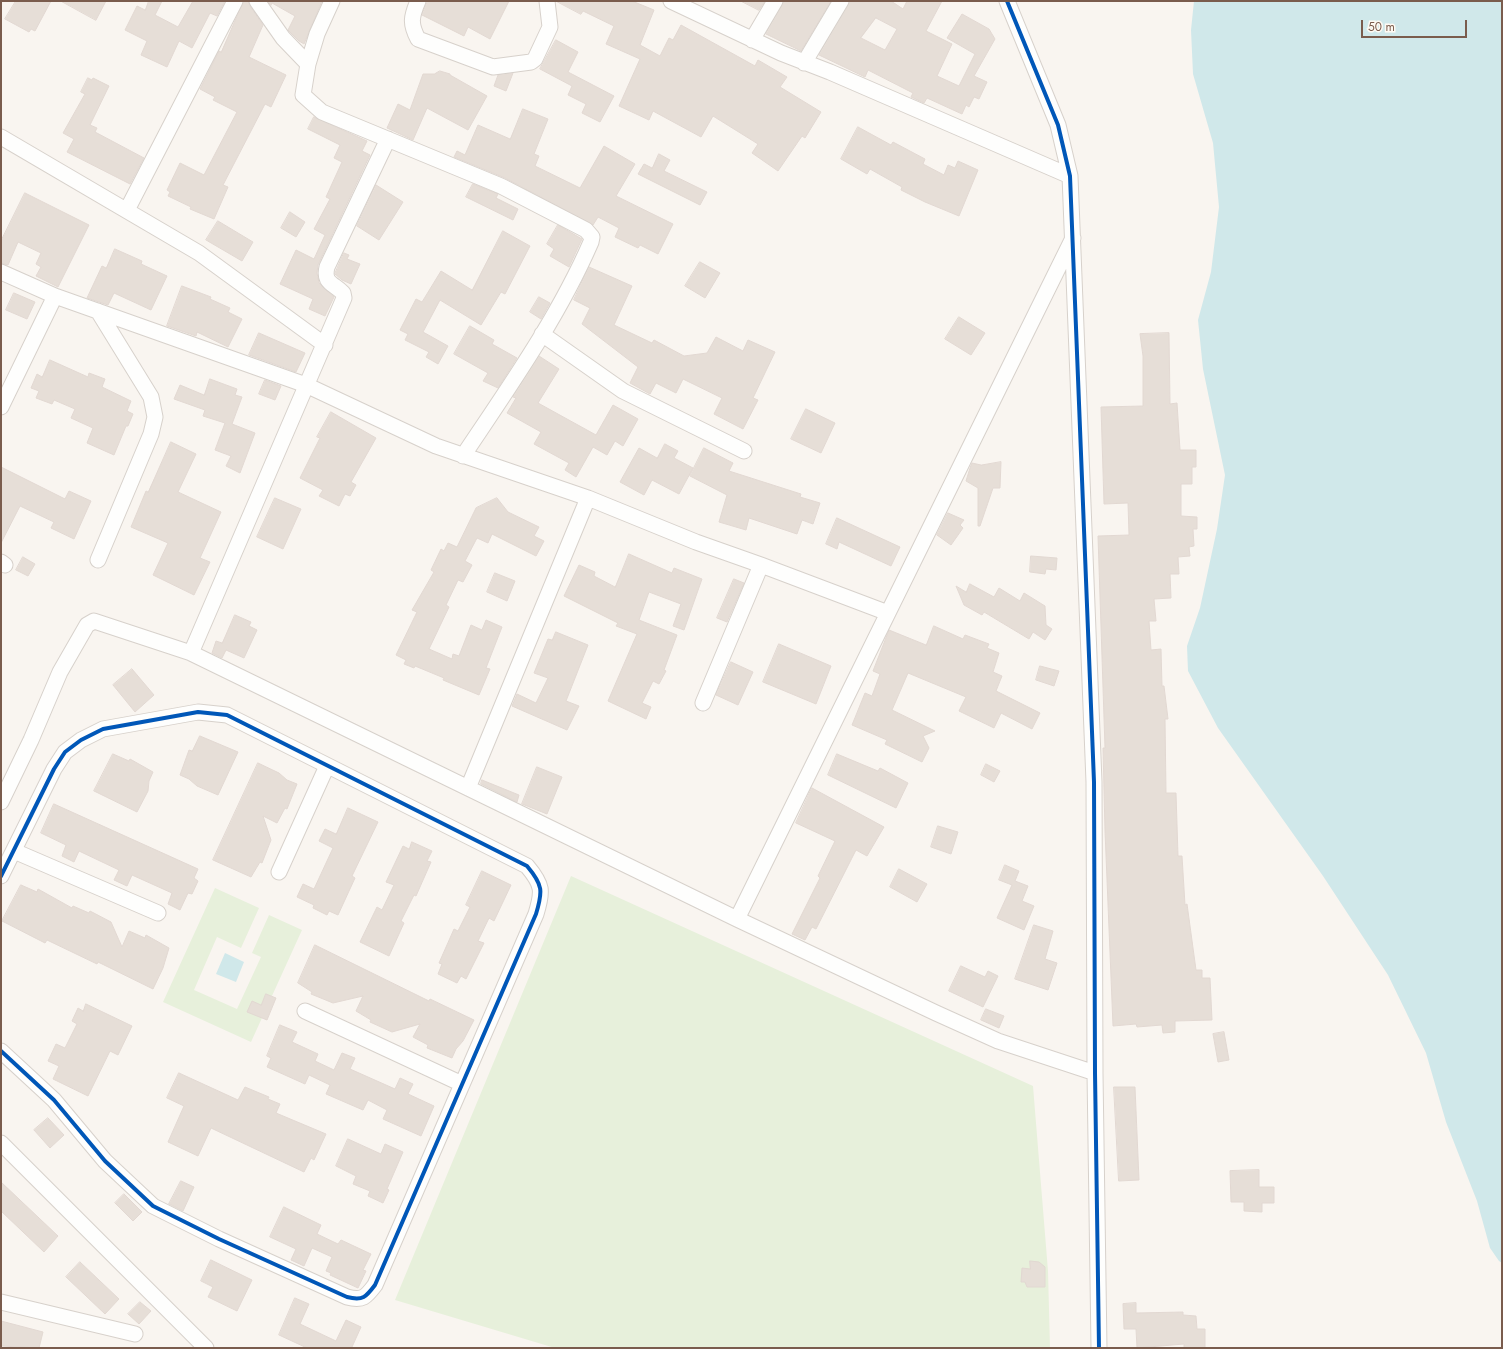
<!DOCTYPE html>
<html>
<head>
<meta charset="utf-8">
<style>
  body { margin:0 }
  #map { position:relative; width:1503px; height:1349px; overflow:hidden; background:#f9f5f0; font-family:Jost,sans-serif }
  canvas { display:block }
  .frame { position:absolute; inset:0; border:2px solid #7a5c4d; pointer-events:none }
  .scale { position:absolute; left:1361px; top:20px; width:106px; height:18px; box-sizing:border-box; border:2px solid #7a5c4d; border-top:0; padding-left:5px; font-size:12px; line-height:14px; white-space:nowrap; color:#7a5c4d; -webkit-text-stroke:3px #fffaf3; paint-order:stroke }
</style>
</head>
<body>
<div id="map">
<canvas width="1503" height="1349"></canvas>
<div class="frame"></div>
<div class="scale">50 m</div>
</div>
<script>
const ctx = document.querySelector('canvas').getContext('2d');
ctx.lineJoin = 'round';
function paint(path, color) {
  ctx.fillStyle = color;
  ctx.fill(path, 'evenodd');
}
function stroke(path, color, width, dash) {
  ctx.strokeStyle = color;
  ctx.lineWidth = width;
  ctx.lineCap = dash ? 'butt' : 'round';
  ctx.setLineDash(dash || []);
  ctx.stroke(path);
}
paint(new Path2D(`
  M571,876L1033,1086L1048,1271L1050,1348H555L395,1300Z
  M215,888L259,908L241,948L217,937L194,990L237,1009L261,957L252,953L269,915L302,930L251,1042L163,1002Z`), '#e7f0db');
paint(new Path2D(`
  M1194,1H1502V1263L1499,1261L1490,1248L1477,1201L1446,1122L1426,1053L1388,975L1323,876L1218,728L1188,671L1187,646L1200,608L1217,529L1225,475L1203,369L1198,320L1211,272L1219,207L1213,143L1193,74L1191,30Z
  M225,953L244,962L236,982L216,974Z`), '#d0e8ea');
const building = new Path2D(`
  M16,1H51L35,31L31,29L29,32L5,19Z
  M61,1H106L96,20Z
  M149,1H162L155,15L178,27L193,1H225L217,16L210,13L192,48L179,41L167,67L141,55L147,41L125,30L137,6L145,10Z
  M244,1H248L250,6L263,25L249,57L286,75L271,107L265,104L223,185L228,187L214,219L190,209L191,207L168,196L170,192L167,190L180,163L204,175L237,112L213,100L215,97L200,89L219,51L221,52Z
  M268,1H322L304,44L299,41L288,30L295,16L272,3L271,5Z
  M428,1H509L490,39L468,27L464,36L422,15Z
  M556,1H632L654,10L640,45L660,56L669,38L673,40L681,25L755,66L758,60L787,77L780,87L821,112L805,138L802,136L778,171L752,153L758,144L713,116L701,137L653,111L649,120L619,106L640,59L606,44L614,26L583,11L581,14Z
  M741,1H765L759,10Z
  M784,1H831L801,51L766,34Z
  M850,1H891L903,9L907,1H942L926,31L952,44L937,76L959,86L975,54L947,38L962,14L989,29L995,39L974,76L987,82L979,99L974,97L969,107L966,105L962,114L927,98L924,103L911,97L913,93L868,70L865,77L819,55ZM876,18L897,29L885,50L861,38Z
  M556,40L578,52L568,72L614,96L600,122L582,113L586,104L568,95L572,86L540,69Z
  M440,71L450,74V75L487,96L468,130L427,108L413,140L387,128L398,104L410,110L423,74H434Z
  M513,73L506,91L494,86L498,75Z
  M88,78L92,80L93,78L109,86L90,125L97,128L95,132L144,158L130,184L67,152L74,139L63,133L85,94L81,92Z
  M523,109L548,119L534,154L539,156L535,166L580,188L604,146L635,164L616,196L673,224L658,254L640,245L638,248L615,237L619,228L598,217L593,225L505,178L454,157L457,151L465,155L478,125L510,139Z
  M314,117L367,141L362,151L370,155L318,265L317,273L319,283L334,297L325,316L309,309L313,299L280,284L296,250L314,259L325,235L314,229L330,199L326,197L342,162L334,158L340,145L308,129Z
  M858,127L891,145L893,142L925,159L923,164L944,175L948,165L955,168L958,161L978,170L959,216L925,202L901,190L902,187L870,169L867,174L841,159Z
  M659,154L670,160L664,171L707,192L700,205L638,174L644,164L652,168Z
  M473,184L498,194L496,198L518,209L513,220L466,197Z
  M376,185L403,202L379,240L357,226Z
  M25,193L89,225L58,287L36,276L41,267L36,264L41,253L18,242L8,265L1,263V241Z
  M290,212L305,222L296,237L281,228Z
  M218,221L253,242L242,261L206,240Z
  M558,225L582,239L569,267L550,256L554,249L547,244Z
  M503,231L530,246L505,294L501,292L481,325L440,300L423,332L448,346L438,364L426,357L429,352L405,340L408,334L400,330L416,299L422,302L441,271L472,290Z
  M115,249L142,261L141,264L167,276L151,310L114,293L108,305L87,298L102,266L106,268Z
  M344,253L349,255L347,259L360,264L351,284L342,280L335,274Z
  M700,262L720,273L705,298L685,286Z
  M589,267L632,286L614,325L652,343L654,340L684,356L707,353L716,337L743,351L748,340L775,352L753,398L758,400L743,429L714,414L722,398L683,379L676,393L656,383L650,394L630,383L638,367L582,324L590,308L574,300Z
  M182,286L211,297L210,299L230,308L228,312L242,319L228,347L197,332L196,336L167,326Z
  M14,293L35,302L27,319L6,310Z
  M539,297L550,303L541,319L530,312Z
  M959,317L985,333L971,355L945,339Z
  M470,326L494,340L492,344L517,358L498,388L483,381L488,373L454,354Z
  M259,333L305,353L296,372L249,355Z
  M1169,333L1170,404L1177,403L1180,450H1196V467H1192V484H1181V516L1197,517V529H1193L1194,546L1189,547L1190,556L1178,557L1179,574H1170L1171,598L1154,599L1156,621H1149L1151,650L1161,649L1162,686H1164L1168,719H1165L1166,793H1176L1178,856H1182L1185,905L1187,904L1196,970H1202V978H1210L1212,1020L1175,1021V1032L1163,1033L1162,1025L1137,1027L1136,1024L1113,1026L1105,831L1103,748H1105L1098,536L1129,535L1128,503L1104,504L1101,407L1143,406V356L1140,334Z
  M539,356L559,369L538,403L596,435L613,405L638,419L623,446L615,441L607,455L593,447L576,477L565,470L569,463L534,444L541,432L507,413L516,398L513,397Z
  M50,360L88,377L89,373L105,379L102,387L131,401L127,411L133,414L128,426H126L114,455L87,443L93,428L71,418L75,409L54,400L52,404L36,398L39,391L31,388L37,374L42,377Z
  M210,379L237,389L235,395L242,397L232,424L255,433L240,473L226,466L231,456L215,450L225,423L203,416L205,410L174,399L180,385L204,395Z
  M265,380L281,386L275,400L259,394Z
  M806,409L835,423L821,453L791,439Z
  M331,412L376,438L351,482L356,485L350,496L345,494L339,506L319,496L323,490L300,478L320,438L317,437Z
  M171,442L196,454L178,492L221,512L200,558L210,562L194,595L153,575L168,543L131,527L146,491L148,492Z
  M665,444L678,451L674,458L693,468L679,494L652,480L644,495L620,482L639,448L657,458Z
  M704,448L733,463L729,471L801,494L800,497L820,503L813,524L802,520L797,534L749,518L746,530L719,522L727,495L690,476Z
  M1001,462L1000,488H993L980,526H978V488L966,481L970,468L972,463L981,465Z
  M1,467L65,499L69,491L91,501L74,539L51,528L54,522L20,506L1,543Z
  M275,498L301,509L283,549L257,537Z
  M497,498L508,512L539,527L534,536L544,541L536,556L492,534L488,543L477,538L465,561L472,565L463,582L458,580L446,605L449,607L429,649L452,659L453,654L459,656L471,625L482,630L486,620L502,627L486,668L490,669L479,695L443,680L444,678L415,666L414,668L404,664L406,660L396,655L417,612L412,610L434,572L431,570L441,549L444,551L448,543L457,547L476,508Z
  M948,513L964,520L960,525L963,528L951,545L937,535Z
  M837,518L900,547L891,566L839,542L837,549L826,544Z
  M629,554L672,573L674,568L702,579L684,630L673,626L681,604L649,592L639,620L677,635L664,670L666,671L659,684L653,681L642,703L651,707L646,719L608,701L637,634L616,626L618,623L564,596L579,565L595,572L594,576L615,587Z
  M1031,556L1057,558L1056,570L1046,569L1045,574L1030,572Z
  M23,557L35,564L28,576L16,570Z
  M495,573L515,581L507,601L487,592Z
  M734,579L744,583L727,622L717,618Z
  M970,584L994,597L999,588L1020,601L1024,593L1045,606L1046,625L1052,629L1045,640L1033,632L1029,639L984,612L982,615L964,605L956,586L966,592Z
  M235,615L251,622L249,626L257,630L244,658L226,650L222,658L212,653L216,641L222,643Z
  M934,626L963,639L965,635L989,644L987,648L999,653L993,672L1002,676L996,691L1040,713L1032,729L1001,713L994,728L959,711L966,697L908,673L892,710L935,731L923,736L929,748L922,762L885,744L887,740L852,725L865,693L872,696L880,674L873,671L889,630L926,645Z
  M556,632L588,645L566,701L579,706L567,730L512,706L517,694L536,703L548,678L534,673L548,639L552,640Z
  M779,644L831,666L816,704L763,682Z
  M731,662L753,672L738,705L716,695Z
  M1040,666L1059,671L1054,686L1036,680Z
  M132,669L154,695L135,712L113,685Z
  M200,736L238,752L218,795L197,786L189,779L180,775L189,750L192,751Z
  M113,754L129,761L130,759L153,772L149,781L148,791L137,812L94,791Z
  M837,754L878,771L880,768L908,783L896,808L828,775Z
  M258,763L279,773L287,780L297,784L287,809L285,808L277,823L263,816L271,840L262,863L260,862L251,877L213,860Z
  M986,764L1000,771L994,782L981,775Z
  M537,767L562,777L547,814L522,804Z
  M482,780L519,795L517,802L481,784Z
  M812,788L884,827L867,856L856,850L816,929L812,927L805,940L792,934L820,878L818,876L835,841L796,823Z
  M54,804L198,869L194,878L198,881L192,894L188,893L180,910L168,904L172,893L132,875L127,886L114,880L119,870L79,851L74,862L62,856L66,845L41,833Z
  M348,808L378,822L352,876L355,878L338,915L329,911L327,915L313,908L314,905L297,897L303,884L314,889L333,848L319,841L325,829L336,834Z
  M938,826L958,832L951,854L931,847Z
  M412,842L432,851L427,861L431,862L416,896L414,895L401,921L404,923L389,956L360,942L377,907L382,910L394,885L386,882L403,846L409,849Z
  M1005,865L1019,871L1015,881L1028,886L1022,901L1034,906L1024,930L997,918L1012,885L999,880Z
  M899,869L927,884L917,902L890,887Z
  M482,871L511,885L494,921L489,918L478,941L484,943L466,979L461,976L457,983L438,974L442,964L439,963L454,929L458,931L470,907L466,905Z
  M21,885L37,892L38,889L72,908L73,906L89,913L90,911L111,922L122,947L129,931L145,938L146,935L169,948L163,968L153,989L98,962L97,964L47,940L45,943L2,921Z
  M1034,925L1053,931L1045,959L1057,963L1048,990L1015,979Z
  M315,945L429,1001L430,999L474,1020L463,1041L456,1049L452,1058L427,1048L428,1045L413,1037L420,1024L392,1032L370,1022L371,1020L356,1011L363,996L333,1003L311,994L312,992L298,983Z
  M961,966L985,977L988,971L998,976L983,1007L949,991Z
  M266,994L276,998L267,1020L247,1012L252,1001L261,1005Z
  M86,1004L132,1026L118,1055L110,1051L88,1096L53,1079L59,1066L48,1061L56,1044L65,1048L77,1024L72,1021L78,1008L83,1011Z
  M986,1009L1004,1016L999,1028L981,1020Z
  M280,1025L297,1032L292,1042L318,1054L315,1061L334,1070L342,1053L355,1058L350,1069L395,1089L400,1078L413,1084L408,1094L434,1106L421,1136L383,1119L387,1110L368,1100L363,1110L326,1094L330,1085L309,1075L305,1084L267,1067L271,1058L267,1056Z
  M1224,1032L1229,1060L1218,1062L1213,1034Z
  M179,1073L238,1100L245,1087L269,1097L268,1099L280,1104L276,1113L326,1134L314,1160L311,1158L304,1172L211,1128L198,1156L168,1142L184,1106L167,1098Z
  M1114,1087H1135L1139,1180L1119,1181Z
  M48,1118L64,1135L50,1148L34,1130Z
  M348,1139L381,1154L385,1144L403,1152L387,1189L389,1190L383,1203L368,1196L370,1191L353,1184L356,1176L336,1166Z
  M1259,1170V1187H1274V1203H1262V1212L1244,1211V1202H1231L1230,1171Z
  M181,1181L194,1187L183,1211L169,1204Z
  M1,1182L58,1236L44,1252L1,1211Z
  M124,1194L142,1212L133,1221L115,1203Z
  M284,1207L321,1225L317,1234L338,1244L341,1240L371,1254L363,1270L366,1271L358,1288L330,1275L331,1273L326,1271L332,1257L312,1248L304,1266L291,1260L296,1249L270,1237Z
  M211,1260L252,1280L237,1311L208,1297L213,1287L201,1281Z
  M1030,1261L1039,1262L1045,1267V1287H1027L1025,1282H1021L1022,1268L1030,1269Z
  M80,1262L119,1299L105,1314L66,1277Z
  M295,1298L309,1304L300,1324L336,1341L346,1320L361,1327L352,1347L353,1348H307L279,1335Z
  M140,1302L151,1311L139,1324L128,1314Z
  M1136,1303V1313L1183,1312V1315L1196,1316L1197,1329H1205V1348H1184V1344L1137,1348L1136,1329H1124L1123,1304Z
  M1,1321L43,1332L39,1348L1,1346Z`);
paint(building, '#e6ded7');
stroke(building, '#e2d8d2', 1);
const minor = new Path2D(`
  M257,1L283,38L308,64L303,95L322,112L501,186L586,230L592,237L591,242C558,318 509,387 463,456
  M418,1C411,17 410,24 418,39L493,67L531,62L535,59L550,27L547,1
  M671,1L781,53L830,72L1070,176
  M1007,1L1058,125L1070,176L1094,782L1095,1073L1099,1348
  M752,40L775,1
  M804,63L841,1
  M308,64L317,34L332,1
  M1,137L199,253L325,345
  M127,210L235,1
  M1,272L55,296L306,385L436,446L588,498L696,542L761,565L888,613
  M98,311L151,397L155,417L151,434L98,560
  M542,334L623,391L744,451
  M1,407L55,296
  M1,562L5,565
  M191,653L344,298L343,293C333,283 323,283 327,267L388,139
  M703,703L761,565
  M468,788L588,498
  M1,802L31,740L60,672L87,625L94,621L191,653L737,919L936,1013L998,1041L1095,1073
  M14,851L158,913
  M279,872L327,766
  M1,876L54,769L65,752L81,740L103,729L198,712L227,715L527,866C543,885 543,891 536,914L375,1285C366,1297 363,1301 347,1297L219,1239L153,1206L105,1161L54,1100L1,1051
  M737,919L1073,238
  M305,1011L462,1084
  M1,1143L206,1348
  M1,1302L135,1334`);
stroke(minor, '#d7d1cb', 17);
stroke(minor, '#fefefd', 15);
stroke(new Path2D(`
  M1007,1L1058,125L1070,176L1094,782L1095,1073L1099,1348
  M1,876L54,769L65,752L81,740L103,729L198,712L227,715L527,866C543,885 543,891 536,914L375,1285C366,1297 363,1301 347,1297L219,1239L153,1206L105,1161L54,1100L1,1051`), '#0057b8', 4);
</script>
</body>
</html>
